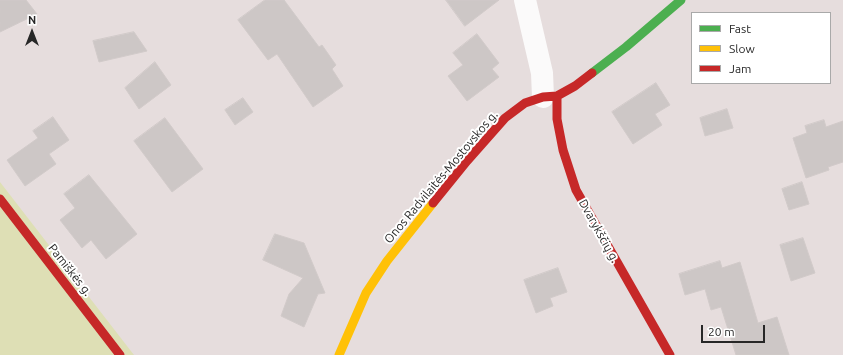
<!DOCTYPE html>
<html>
<head>
<meta charset="utf-8">
<style>
  body { margin:0 }
  #map { position:relative; width:843px; height:355px; overflow:hidden; background:#e6dddd; font-family:Ubuntu,sans-serif }
  canvas { display:block }
  .legend { position:absolute; left:691px; top:12px; width:140px; height:72px; box-sizing:border-box; background:#fff; border:1px solid #a9a9a9; margin:0; padding:5px 7px; list-style:none; font-size:12px; color:#272727 }
  .legend li { display:flex; align-items:center; gap:8px; height:20px }
  .legend b { width:20px; border:1px solid #a9a9a9 }
  .north { position:absolute; left:12px; top:12px; width:40px; height:40px; -webkit-text-stroke:3px #fff; paint-order:stroke; rotate:0deg; font-size:11px; font-weight:700; line-height:16px; text-align:center; color:#272727 }
  .north::after { content:''; display:block; margin:auto; width:14px; height:18px; background:#272727; clip-path:polygon(50% 0,100% 100%,50% 72%,0 100%) }
  .scale { position:absolute; left:701px; top:325px; width:64px; height:18px; box-sizing:border-box; border:2px solid #272727; border-top:0; padding-left:5px; font-size:12px; line-height:14px; white-space:nowrap; color:#272727; -webkit-text-stroke:3px #fff; paint-order:stroke }
</style>
</head>
<body>
<div id="map">
<canvas width="843" height="355"></canvas>
<ul class="legend">
<li><b style="height:5px;background:#4caf50"></b>Fast</li>
<li><b style="height:5px;background:#ffc107"></b>Slow</li>
<li><b style="height:5px;background:#c62828"></b>Jam</li>
</ul>
<div class="north">N</div>
<div class="scale">20 m</div>
</div>
<script>
const ctx = document.querySelector('canvas').getContext('2d');
ctx.lineJoin = 'round';
function paint(path, color) {
  ctx.fillStyle = color;
  ctx.fill(path, 'evenodd');
}
function stroke(path, color, width, dash) {
  ctx.strokeStyle = color;
  ctx.lineWidth = width;
  ctx.lineCap = dash ? 'butt' : 'round';
  ctx.setLineDash(dash || []);
  ctx.stroke(path);
}
function write(font, color, halo, rows, align = 'center') {
  ctx.font = font + ' Ubuntu,sans-serif';
  ctx.lineWidth = 4;
  ctx.setLineDash([]);
  ctx.textBaseline = 'middle';
  ctx.strokeStyle = halo;
  ctx.fillStyle = color;
  for (const [text, x, y, turn = 0] of rows) {
    ctx.save();
    ctx.translate(x, y);
    ctx.rotate((+turn || 0) * Math.PI / 180);
    ctx.textAlign = isNaN(turn) ? turn : align;
    if (halo) ctx.strokeText(text, 0, 0);
    ctx.fillText(text, 0, 0);
    ctx.restore();
  }
}
paint(new Path2D(`
  M0,182L134,355H0Z`), '#dedfb5');
const building = new Path2D(`
  M0,0H26L37,14L0,32Z
  M265,0H284L319,47L322,45L336,65L332,69L343,86L313,107L277,54L268,60L238,20Z
  M446,0H499L465,26Z
  M134,32L147,51L99,62L93,41Z
  M477,34L499,63L492,69L499,77L467,101L448,76L463,65L453,53Z
  M155,62L171,85L139,109L125,88Z
  M656,83L670,105L655,114L662,125L633,144L612,112Z
  M243,98L253,112L235,125L225,110Z
  M727,109L733,128L705,136L700,118Z
  M53,117L69,140L49,154L56,164L25,186L7,160L38,138L33,131Z
  M165,118L203,169L172,192L134,141Z
  M824,120L826,127L843,121V162L828,167L829,170L806,178L793,138L807,133L805,126Z
  M89,175L137,234L106,259L91,240L82,248L60,220L75,208L64,194Z
  M802,182L809,204L789,210L782,189Z
  M275,234L304,243L325,293L318,294L304,327L281,316L289,294L303,278L263,260Z
  M803,238L815,273L791,281L780,245Z
  M720,261L722,268L740,262L758,323L777,317L789,355H736L721,307L711,310L705,289L685,295L679,274Z
  M558,268L567,292L550,298L553,306L536,313L524,280Z`);
paint(building, '#cdc7c6');
stroke(building, '#d1cac9', 1);
stroke(new Path2D(`
  M525,0L542,73L543,97`), '#fbfafa', 22);
stroke(new Path2D(`
  M592,73L626,47L681,0`), '#4caf50', 9);
stroke(new Path2D(`
  M339,355L366,293L387,261L433,203`), '#ffc107', 9);
stroke(new Path2D(`
  M557,96V119L563,150L576,190L670,355
  M0,199L120,355
  M433,203L467,161L505,118L525,103L543,97L557,96L575,86L592,73`), '#c62828', 9);
write('12px', '#272727', '#fff', [
  ["Onos Radvilaitės-Mostovskos g.",441,177,-50],
  ["Dvarykščių g.",599,231,61],
  ["Pamiškės g.",70,270,52]
]);
</script>
</body>
</html>
